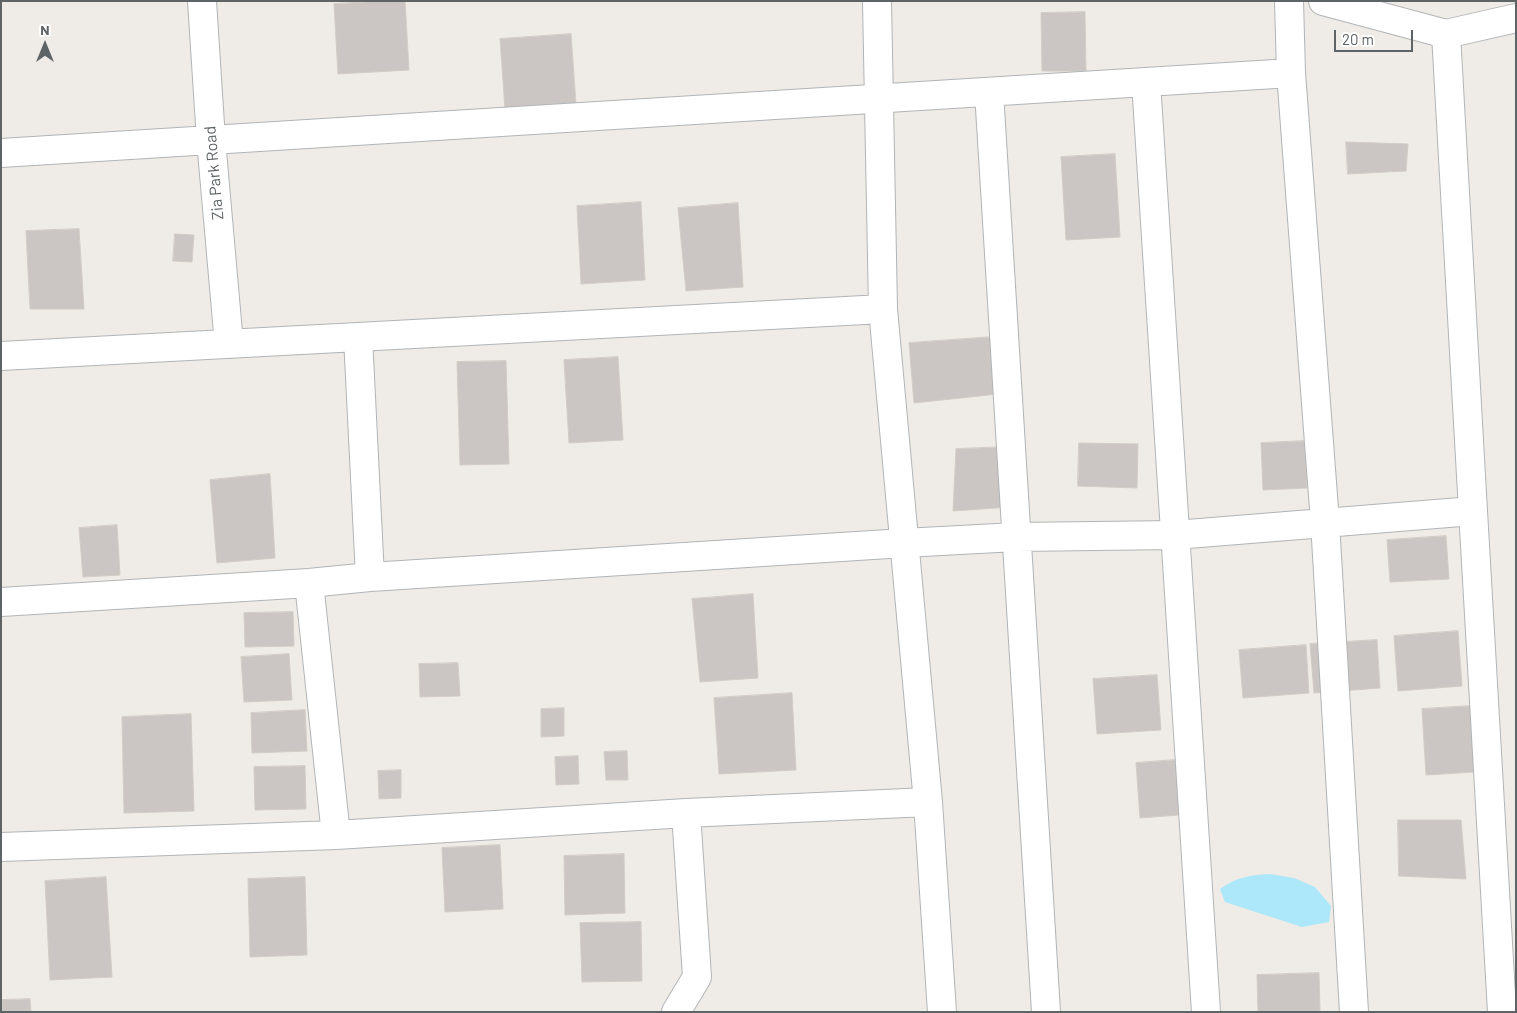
<!DOCTYPE html>
<html>
<head>
<meta charset="utf-8">
<style>
  body { margin:0 }
  #map { position:relative; width:1517px; height:1013px; overflow:hidden; background:#efebe6; font-family:Barlow,sans-serif }
  canvas { display:block }
  .frame { position:absolute; inset:0; border:2px solid #5e6365; pointer-events:none }
  .north { position:absolute; left:20px; top:20px; width:50px; height:50px; -webkit-text-stroke:4px #fff; paint-order:stroke; rotate:0deg; font-size:14px; font-weight:700; line-height:20px; text-align:center; color:#5e6365 }
  .north::after { content:''; display:block; margin:auto; width:18px; height:22px; background:#5e6365; clip-path:polygon(50% 0,100% 100%,50% 72%,0 100%) }
  .scale { position:absolute; left:1334px; top:30px; width:79px; height:22px; box-sizing:border-box; border:2px solid #5e6365; border-top:0; padding-left:6px; font-size:15px; line-height:18px; white-space:nowrap; color:#5e6365; -webkit-text-stroke:4px #fff; paint-order:stroke }
</style>
</head>
<body>
<div id="map">
<canvas width="1517" height="1013"></canvas>
<div class="frame"></div>
<div class="north">N</div>
<div class="scale">20 m</div>
</div>
<script>
const ctx = document.querySelector('canvas').getContext('2d');
ctx.lineJoin = 'round';
function paint(path, color) {
  ctx.fillStyle = color;
  ctx.fill(path, 'evenodd');
}
function stroke(path, color, width, dash) {
  ctx.strokeStyle = color;
  ctx.lineWidth = width;
  ctx.lineCap = dash ? 'butt' : 'round';
  ctx.setLineDash(dash || []);
  ctx.stroke(path);
}
function write(font, color, halo, rows, align = 'center') {
  ctx.font = font + ' Barlow,sans-serif';
  ctx.lineWidth = 4;
  ctx.setLineDash([]);
  ctx.textBaseline = 'middle';
  ctx.strokeStyle = halo;
  ctx.fillStyle = color;
  for (const [text, x, y, turn = 0] of rows) {
    ctx.save();
    ctx.translate(x, y);
    ctx.rotate((+turn || 0) * Math.PI / 180);
    ctx.textAlign = isNaN(turn) ? turn : align;
    if (halo) ctx.strokeText(text, 0, 0);
    ctx.fillText(text, 0, 0);
    ctx.restore();
  }
}
paint(new Path2D(`
  M1270,874L1294,878L1315,887L1331,906L1329,922L1302,927L1225,902L1220,889C1236,877 1251,875 1270,874Z`), '#ace8f9');
const building = new Path2D(`
  M383,1H405L409,70L338,74L334,4Z
  M1085,12L1086,71H1042L1041,13Z
  M571,34L576,104L505,109L500,39Z
  M1346,142L1408,144L1406,171L1348,174Z
  M1115,154L1120,237L1066,240L1061,157Z
  M641,202L645,280L581,284L577,206Z
  M738,203L743,287L686,291L678,208Z
  M79,229L84,309H30L26,231Z
  M175,234L194,235L192,262L173,261Z
  M993,337L998,394L914,403L909,343Z
  M618,357L623,440L569,443L564,360Z
  M506,361L509,464L460,465L457,362Z
  M1305,441L1307,488L1263,490L1261,443Z
  M1079,443L1138,444L1137,488L1078,486Z
  M1007,447L1011,507L953,511L956,449Z
  M270,474L275,558L217,563L210,480Z
  M117,525L120,575L83,577L79,528Z
  M1446,536L1449,579L1390,582L1387,540Z
  M753,594L758,678L700,682L692,599Z
  M293,612L294,646L245,647L244,613Z
  M1458,631L1462,686L1398,691L1394,636Z
  M1377,640L1380,688L1314,693L1310,644Z
  M1306,645L1309,693L1243,698L1239,650Z
  M289,654L292,700L244,702L241,657Z
  M458,663L460,696L420,697L419,664Z
  M1157,675L1161,730L1097,734L1093,679Z
  M792,693L796,770L719,774L714,698Z
  M1471,706L1475,772L1426,775L1422,709Z
  M564,708V736L541,737V709Z
  M305,710L307,751L252,753L251,713Z
  M191,714L194,811L124,813L122,717Z
  M627,751L628,780H606L604,752Z
  M578,756L579,784L556,785L555,757Z
  M1201,758L1205,813L1140,818L1136,763Z
  M305,766L306,809L255,810L254,767Z
  M401,770V798L379,799L378,771Z
  M1398,820H1461L1466,879L1399,876Z
  M500,845L503,909L445,912L442,848Z
  M624,854L625,913L565,915L564,856Z
  M106,877L112,977L50,980L45,881Z
  M305,877L307,955L250,957L248,879Z
  M641,922L642,981L582,982L580,923Z
  M1319,973L1320,1012H1258L1257,975Z
  M30,999L31,1012H2V1000Z`);
paint(building, '#cbc6c3');
stroke(building, '#d3ccc5', 1);
const minor = new Path2D(`
  M202,1L211,140L229,344
  M877,1L883,309
  M1289,1L1291,73
  M1446,34L1516,18
  M1146,82L1206,1012
  M989,92L1046,1012
  M1,153L1291,73L1325,522L1354,1012
  M358,337L370,577
  M1,356L883,309L928,802L686,813L336,835L1,847
  M1473,511L1502,1012
  M309,583L336,835
  M1,602L309,583L370,577L904,543L1016,537L1175,535L1473,511L1446,34L1323,1
  M928,802L942,1012
  M676,1012L697,977L686,813`);
stroke(minor, '#b1b5b7', 30);
stroke(minor, '#fff', 28);
write('16px', '#5e6365', '#fff', [
  ["Zia Park Road",214,173,-95]
]);
</script>
</body>
</html>
